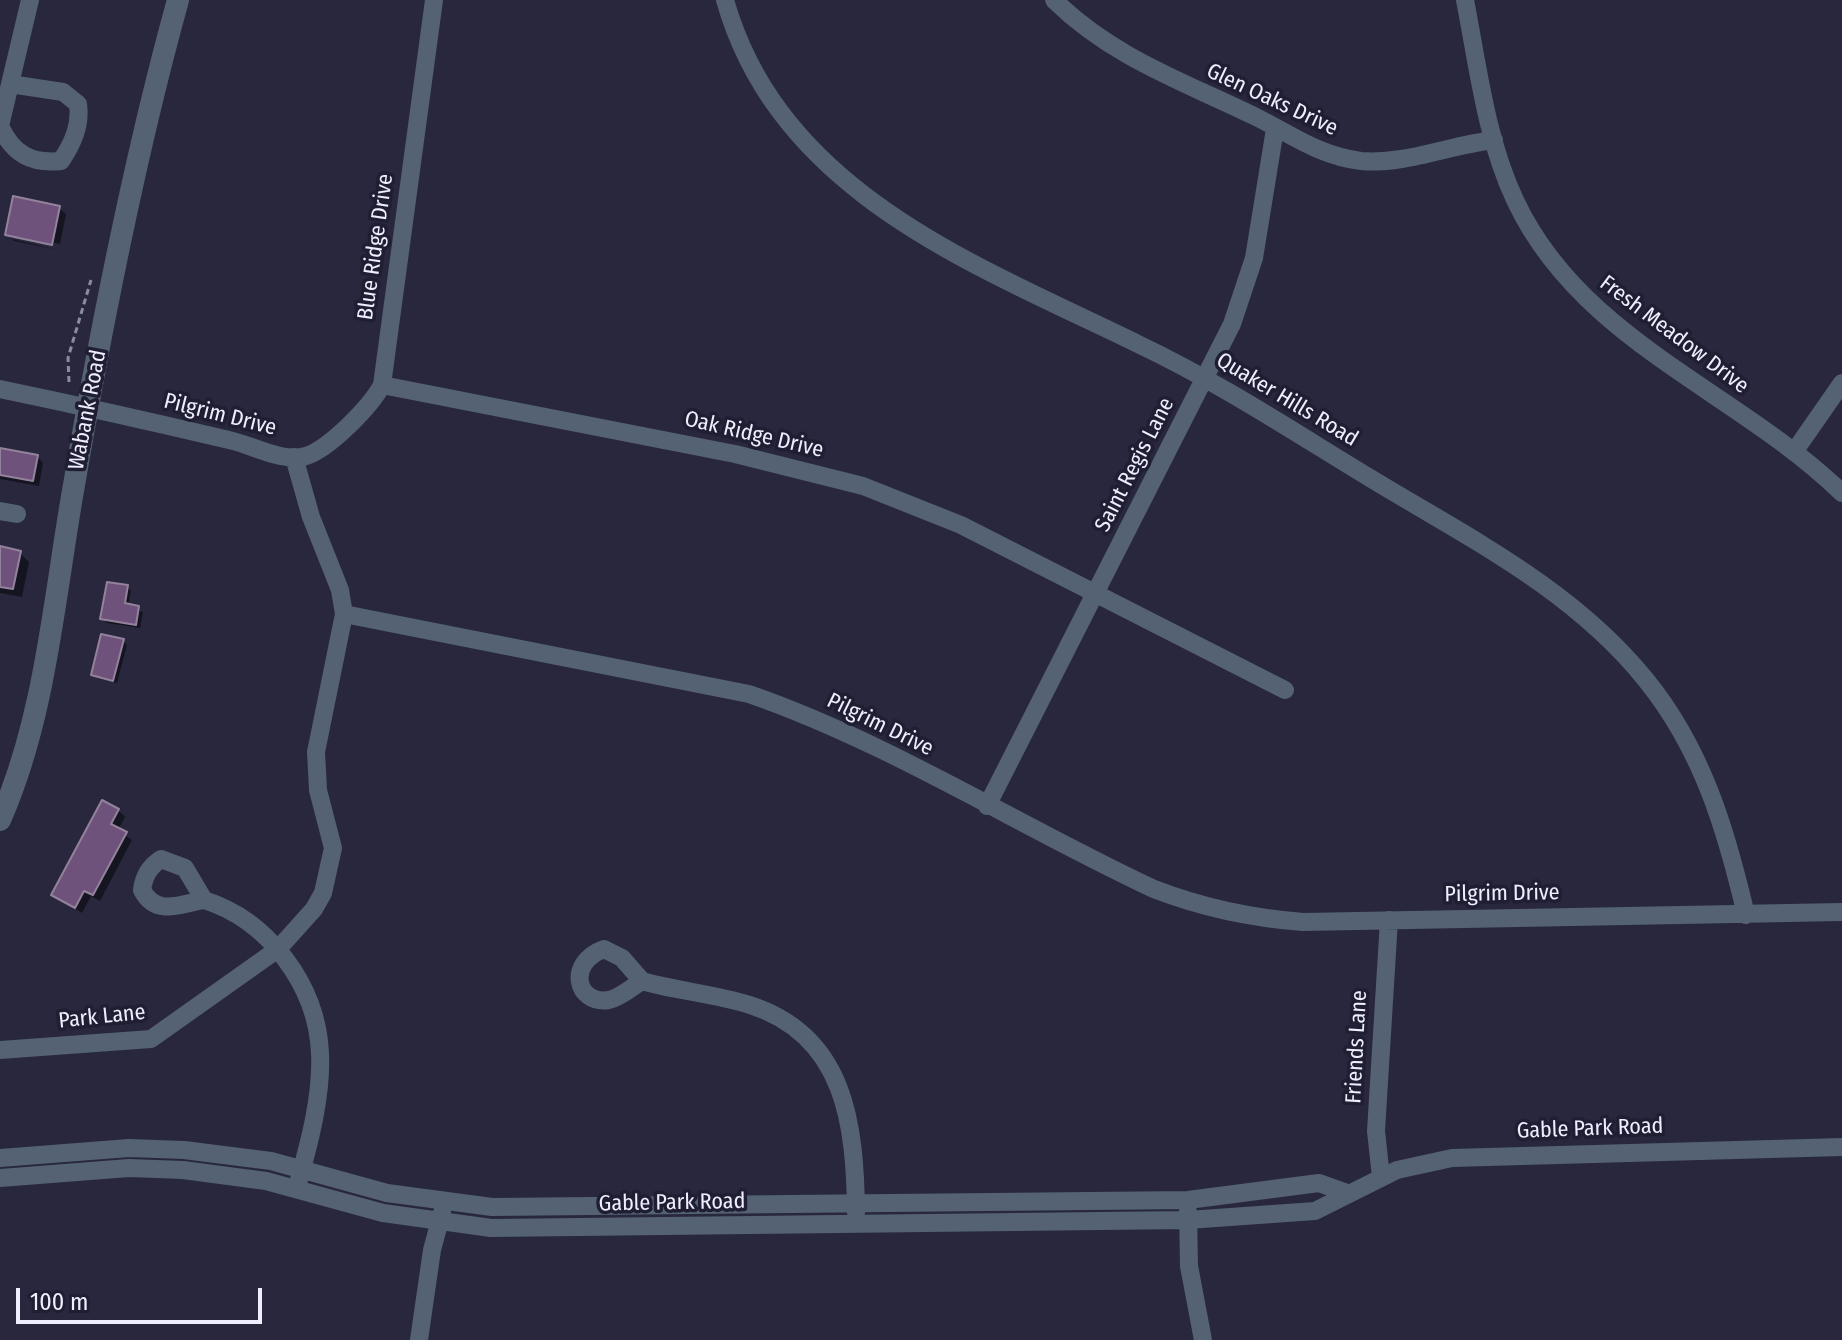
<!DOCTYPE html>
<html>
<head>
<meta charset="utf-8">
<style>
  body { margin:0 }
  #map { position:relative; width:1842px; height:1340px; overflow:hidden; background:#28273e; font-family:"Fira Sans Condensed",sans-serif }
  canvas { display:block }
  .scale { position:absolute; left:16px; top:1288px; width:246px; height:36px; box-sizing:border-box; border:4px solid #eeeefe; border-top:0; padding-left:10px; font-size:24px; line-height:28px; white-space:nowrap; color:#eeeefe; -webkit-text-stroke:6px #1f1e33; paint-order:stroke }
</style>
</head>
<body>
<div id="map">
<canvas width="1842" height="1340"></canvas>
<div class="scale">100 m</div>
</div>
<script>
const ctx = document.querySelector('canvas').getContext('2d');
ctx.lineJoin = 'round';
function paint(path, color) {
  ctx.fillStyle = color;
  ctx.fill(path, 'evenodd');
}
function stroke(path, color, width, dash) {
  ctx.strokeStyle = color;
  ctx.lineWidth = width;
  ctx.lineCap = dash ? 'butt' : 'round';
  ctx.setLineDash(dash || []);
  ctx.stroke(path);
}
function write(font, color, halo, rows, align = 'center') {
  ctx.font = font + ' "Fira Sans Condensed",sans-serif';
  ctx.lineWidth = 7;
  ctx.setLineDash([]);
  ctx.textBaseline = 'middle';
  ctx.strokeStyle = halo;
  ctx.fillStyle = color;
  for (const [text, x, y, turn = 0] of rows) {
    ctx.save();
    ctx.translate(x, y);
    ctx.rotate((+turn || 0) * Math.PI / 180);
    ctx.textAlign = isNaN(turn) ? turn : align;
    if (halo) ctx.strokeText(text, 0, 0);
    ctx.fillText(text, 0, 0);
    ctx.restore();
  }
}
paint(new Path2D(`
  M59,208L66,214L60,244L12,234V239L58,250L14,241L7,234Z
  M0,450L37,456L43,463L39,486L0,479Z
  M0,549L20,553L29,562L22,597L0,593Z
  M127,587L131,591L128,606L143,612L140,628L107,623L102,619Z
  M123,641L127,645L117,683L97,678L93,674Z
  M118,810L125,817L118,830L132,840L100,901L91,896L82,913L54,895Z`), '#0007');
const building = new Path2D(`
  M13,196L60,206L52,245L5,235Z
  M0,448L38,455L33,481L0,475Z
  M0,546L21,551L13,589L0,587Z
  M107,582L128,585L125,603L139,606L136,625L100,619Z
  M101,634L124,639L113,681L91,675Z
  M102,800L119,809L111,824L127,832L93,895L84,891L75,908L51,895Z`);
paint(building, '#6f527b');
stroke(building, '#93829b', 2);
stroke(new Path2D(`
  M69,382L68,358L91,280`), '#8c8b9f', 3, [6, 4]);
stroke(new Path2D(`
  M725,0C780,194 977,265 1140,345C1220,383 1294,432 1370,478C1467,537 1573,589 1646,680C1702,749 1726,829 1746,915
  M1054,0C1112,57 1182,81 1254,116C1291,134 1319,156 1361,161C1404,165 1450,145 1494,140
  M1465,0C1478,67 1486,138 1515,200C1581,341 1736,390 1842,493
  M0,126C13,154 31,164 61,161C73,143 81,125 78,104L63,92L10,84
  M0,126L30,0
  M382,385L735,454L863,486L961,525L1285,690
  M0,389C77,405 153,422 229,440C253,445 282,463 306,456C329,449 371,406 382,385L434,0
  M1794,452L1842,383
  M0,511L17,514
  M344,614L749,694C890,743 1019,826 1154,889C1203,908 1251,918 1303,922L1842,912
  M987,806L1232,324L1254,258L1275,129
  M161,859L185,868L204,900C181,904 156,917 142,890C144,876 149,867 161,859Z
  M204,900C268,920 317,985 320,1053C322,1095 310,1140 299,1180
  M604,949L622,958L642,981C632,987 620,998 609,1000C576,1005 566,963 604,949Z
  M642,981C677,991 715,994 750,1005C846,1036 855,1125 856,1213
  M0,1050L151,1039L278,949L314,909L323,893L333,848L318,790L316,752L344,614L340,590L311,517L294,457
  M0,1158L129,1148L184,1150L271,1161L387,1193L492,1207L1188,1200L1319,1183L1347,1193
  M1381,1177L1376,1131L1389,920
  M0,1178L129,1168L183,1170L266,1181L383,1213L491,1228L1188,1220L1315,1211L1397,1170L1452,1158L1842,1147
  M1188,1211L1189,1266L1203,1340
  M419,1340L432,1250L442,1213`), '#546273', 18);
stroke(new Path2D(`
  M0,820C46,716 54,597 74,485C102,322 134,159 178,0`), '#546273', 22);
write('22px', '#eeeefe', '#1f1e33', [
  ["Glen Oaks Drive",1272,100,25],
  ["Blue Ridge Drive",376,247,-82],
  ["Fresh Meadow Drive",1674,335,37],
  ["Quaker Hills Road",1287,400,31],
  ["Wabank Road",88,410,-79],
  ["Pilgrim Drive",220,415,14],
  ["Oak Ridge Drive",754,435,13],
  ["Saint Regis Lane",1135,465,-63],
  ["Pilgrim Drive",880,725,26],
  ["Pilgrim Drive",1502,894,-1],
  ["Park Lane",102,1017,-6],
  ["Friends Lane",1357,1047,-87],
  ["Gable Park Road",1590,1129,-2],
  ["Gable Park Road",672,1203,-1]
]);
</script>
</body>
</html>
